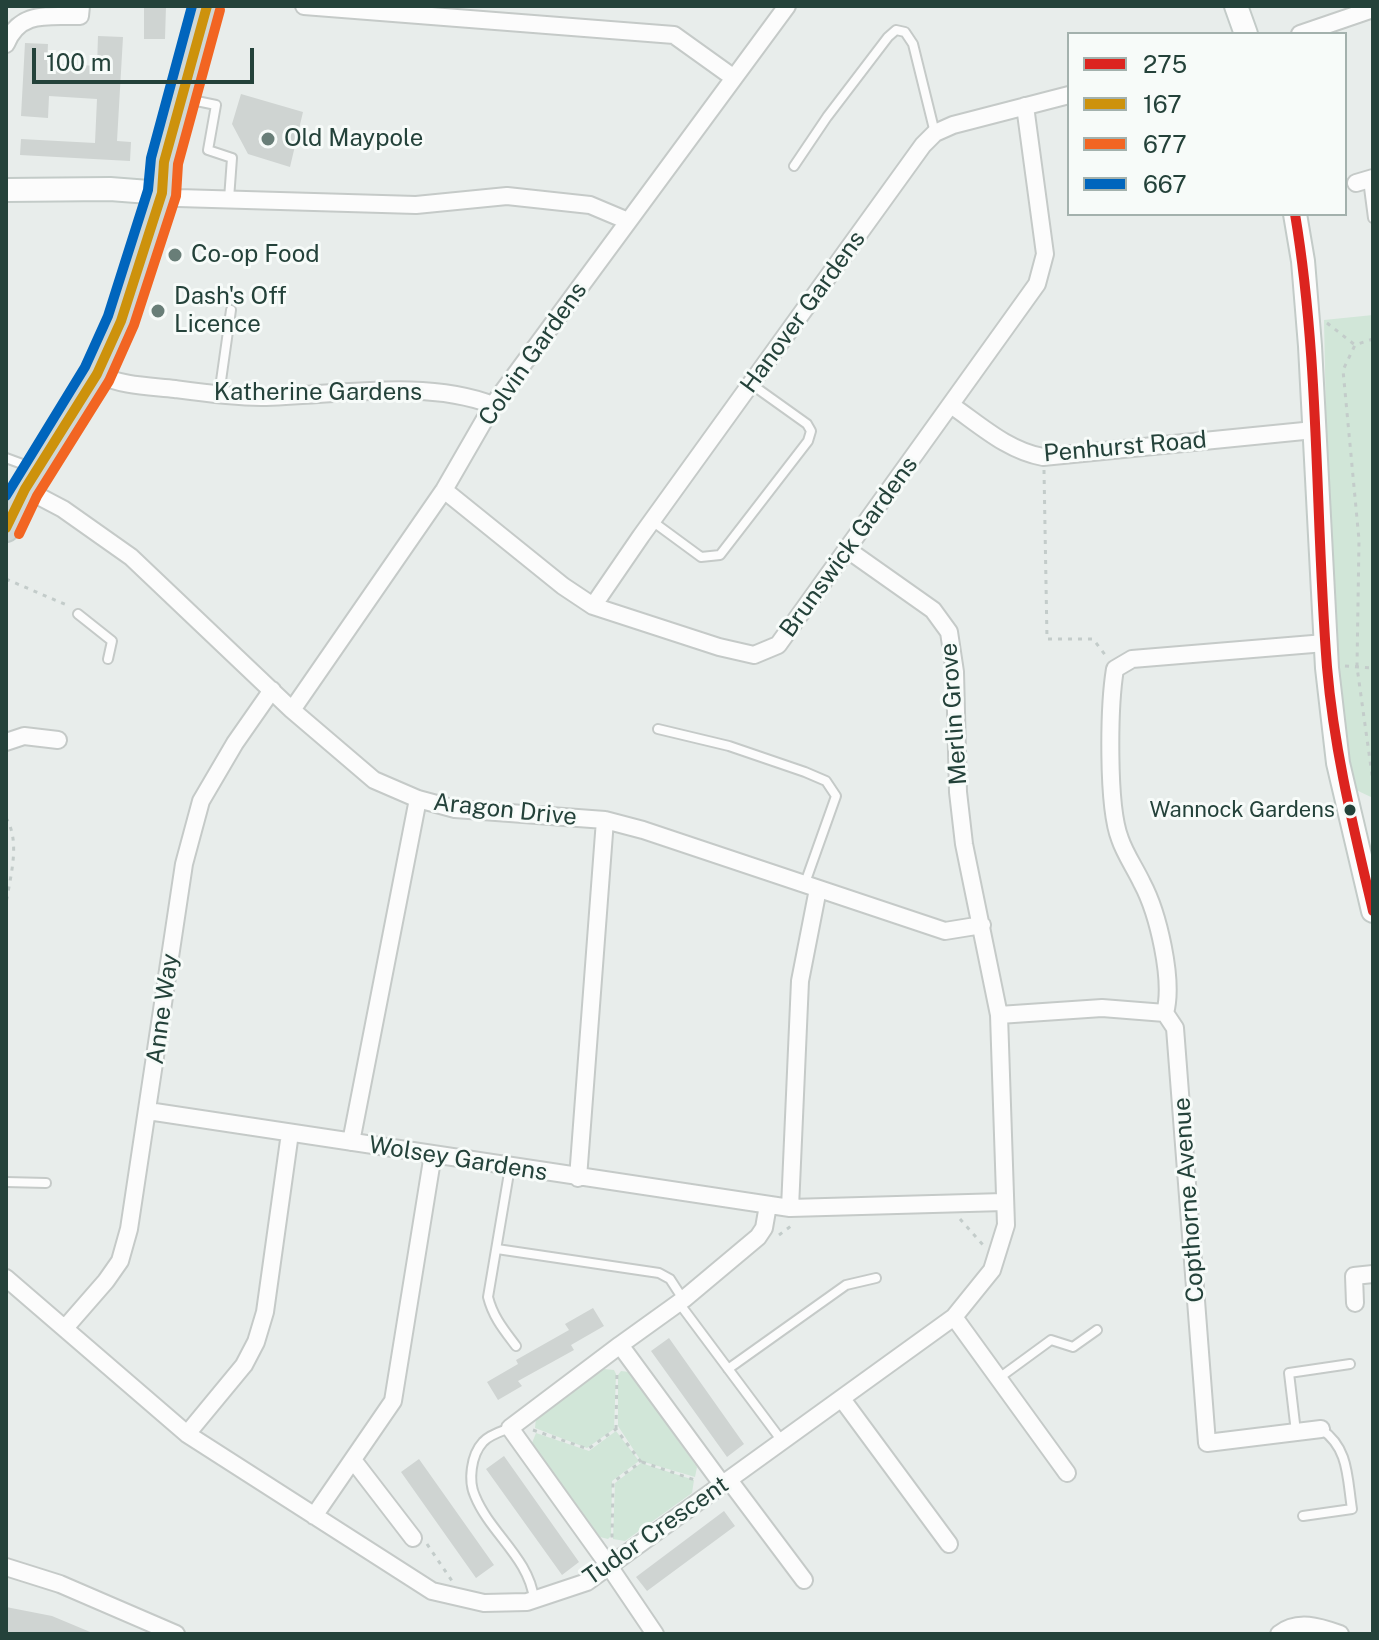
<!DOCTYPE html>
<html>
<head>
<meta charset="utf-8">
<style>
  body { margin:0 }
  #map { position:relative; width:1379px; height:1640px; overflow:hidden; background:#e8edeb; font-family:"Public Sans",sans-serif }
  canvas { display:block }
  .frame { position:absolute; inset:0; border:8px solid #24423a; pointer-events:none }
  .legend { position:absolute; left:1067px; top:32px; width:280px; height:184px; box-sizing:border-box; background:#f7fbf9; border:2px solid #a3b1ad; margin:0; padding:10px 14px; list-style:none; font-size:24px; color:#24423a }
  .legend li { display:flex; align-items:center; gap:16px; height:40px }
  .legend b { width:40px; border:2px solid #a3b1ad }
  .scale { position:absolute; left:32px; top:48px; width:222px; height:36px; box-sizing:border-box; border:4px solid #24423a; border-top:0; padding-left:10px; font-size:24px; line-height:28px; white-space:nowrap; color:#24423a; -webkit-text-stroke:6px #f7fbf9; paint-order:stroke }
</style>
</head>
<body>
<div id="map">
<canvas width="1379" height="1640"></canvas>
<div class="frame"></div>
<ul class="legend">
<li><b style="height:10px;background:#dc241f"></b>275</li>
<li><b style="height:10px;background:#cd920c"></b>167</li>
<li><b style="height:10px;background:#f26522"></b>677</li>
<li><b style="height:10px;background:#0065bd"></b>667</li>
</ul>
<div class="scale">100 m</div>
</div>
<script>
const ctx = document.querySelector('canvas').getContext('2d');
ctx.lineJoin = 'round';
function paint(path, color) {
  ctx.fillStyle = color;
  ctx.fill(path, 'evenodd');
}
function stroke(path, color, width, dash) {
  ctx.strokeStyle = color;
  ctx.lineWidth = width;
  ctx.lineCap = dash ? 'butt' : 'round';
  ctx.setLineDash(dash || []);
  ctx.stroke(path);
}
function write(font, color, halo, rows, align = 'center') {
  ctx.font = font + ' "Public Sans",sans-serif';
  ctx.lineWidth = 6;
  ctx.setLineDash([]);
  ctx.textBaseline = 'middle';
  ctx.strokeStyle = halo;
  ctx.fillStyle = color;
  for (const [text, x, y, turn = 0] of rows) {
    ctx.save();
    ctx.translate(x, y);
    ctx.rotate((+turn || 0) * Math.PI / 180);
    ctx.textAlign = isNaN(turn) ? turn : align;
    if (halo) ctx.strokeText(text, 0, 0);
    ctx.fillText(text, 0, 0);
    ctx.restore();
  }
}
paint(new Path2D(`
  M1373,315V798L1354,789L1331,665L1324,320Z
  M604,1369L614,1370L616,1374L614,1429L587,1448L535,1428L536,1418Z
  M621,1371L629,1372L697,1467L695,1477L641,1461L618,1426V1375Z
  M616,1431L639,1461L612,1481L611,1536L608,1539L600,1537L532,1443L536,1433L589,1451Z
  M641,1463L694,1480L692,1493L625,1541L613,1539L615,1483Z`), '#d1e6d8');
paint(new Path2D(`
  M144,6H166L165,39H144Z
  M98,36L123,37L117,141L131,142L130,161L20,155L21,139L95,143L97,99L49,96L48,118L21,116L25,43L48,44L47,63L97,66Z
  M241,94L303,112L290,167L248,154L232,124Z
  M593,1308L604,1326L571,1345L574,1350L518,1381L522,1386L498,1400L487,1382L518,1364L516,1360L569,1330L565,1324Z
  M669,1338L744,1444L727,1457L651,1351Z
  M504,1456L579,1562L562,1575L486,1469Z
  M419,1459L494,1565L476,1578L401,1472Z
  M724,1511L735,1526L647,1591L636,1577Z
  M6,1607L52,1616L95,1634H6Z`), '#cfd4d2');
const lane = new Path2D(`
  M187,99L216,105L208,150L232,158L229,199
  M794,166L827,117L888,37L896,30L905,32L913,44L935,133
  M1368,180L1373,218
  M219,395L231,310
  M6,458L33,468
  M652,521L701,557L720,555L808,441L811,431L807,424L751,384
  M78,614L112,641L108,659
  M658,729L729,746L805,772L826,781L836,796L805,883
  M510,1167L488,1297C493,1317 504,1330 516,1346
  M6,1182L46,1183
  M497,1249L659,1273L670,1279L683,1299
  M679,1303L782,1441
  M728,1369L846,1285L876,1278
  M999,1378L1051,1340L1073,1347L1097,1330
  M510,1428C502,1431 489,1435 483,1442C471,1455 468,1481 475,1496C490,1533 529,1558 534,1599
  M1296,1432L1289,1373L1350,1364
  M1303,1516L1352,1509C1347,1477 1349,1448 1321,1429`);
const street = new Path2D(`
  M304,6L674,35L734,78
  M1300,34L1373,9
  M6,44C20,10 48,17 80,16L81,6
  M1356,183L1373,178
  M162,193L178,198L416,205L507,196L590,205L628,221
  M97,374C122,386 148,386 175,389C204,393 232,397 261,397C333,396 424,378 493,405
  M951,405C980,425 1008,451 1043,457L1314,430
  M25,489L63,509L131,557L292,710L374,780L418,799L455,809L605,820L643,830L945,931L982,925
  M444,490L563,586L593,606L719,647L754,655L778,645L1037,284L1045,254L1025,106
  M593,606L641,536L923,145L935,133L953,125L1069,95
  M292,710L444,490L493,405L787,6
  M6,742L24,736L58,740
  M1165,1013C1174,980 1158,913 1142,883C1135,868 1125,854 1120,839C1107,806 1109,705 1115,669L1132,659L1325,643
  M999,1015L1102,1008L1165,1013L1175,1028L1207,1443L1321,1429
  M148,1111L790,1208L1004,1202
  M351,1142L418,799
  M578,1178L605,820
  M790,1208L800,981L818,889
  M6,1278L187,1434L432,1591L484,1603L527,1602L587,1582L954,1317L992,1270L1006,1225L999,1015L964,844L958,792L955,672L949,632L933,610L848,550
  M1355,1303L1354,1276L1373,1274
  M954,1317L1067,1473
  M65,1328L106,1281L120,1261L129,1229L184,864L201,801L235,743L272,690
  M620,1345L684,1299L758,1237L764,1228L768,1205
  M842,1399L949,1544
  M187,1434L244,1365L256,1342L265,1312L290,1133
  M353,1460L413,1538
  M729,1480L804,1580
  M314,1516L393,1401L433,1154
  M6,1567L60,1584L176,1634
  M655,1634L609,1566L510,1428L620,1345L722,1484
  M1279,1634C1298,1619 1320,1627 1340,1634`);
const secondary = new Path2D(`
  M1236,6L1246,34
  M6,190L110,189L162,193
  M1295,214L1303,261L1310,346L1327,668L1338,763L1373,911`);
const primary = new Path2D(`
  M6,528L25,489L97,374L121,321L162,193L164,162L207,6`);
stroke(lane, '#c5cac8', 12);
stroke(street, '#c5cac8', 20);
stroke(secondary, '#c3cbc8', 26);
stroke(primary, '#c3ccc9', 30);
stroke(new Path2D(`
  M1327,323L1355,345
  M1373,339L1355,345L1343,370L1359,540L1357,667L1373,782
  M1044,470L1047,639H1093L1106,656
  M6,579L69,606
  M1345,666L1373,668
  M6,818C21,842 10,877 6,904
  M960,1219L984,1246
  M779,1235L795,1223
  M616,1429L617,1369
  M533,1430L588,1449L616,1429L641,1462L613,1482L612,1540
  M642,1462L695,1480
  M427,1544L452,1581`), '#c3ccca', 3, [4, 6]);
stroke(lane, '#fcfcfc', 8);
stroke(street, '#fcfcfc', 16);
stroke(secondary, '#fcfcfc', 22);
stroke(primary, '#cfd7d5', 26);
stroke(new Path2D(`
  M1295,214C1320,363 1315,517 1327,667C1334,750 1354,830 1373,911`), '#dc241f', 10);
stroke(new Path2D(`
  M6,528L25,489L97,374L121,321L162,193L164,162L207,6`), '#cd920c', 10);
stroke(new Path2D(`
  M19,534L37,496L109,381L134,325L176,196L178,164L220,10`), '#f26522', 10);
stroke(new Path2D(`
  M6,496L85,367L108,316L148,190L151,158L192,6`), '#0065bd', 10);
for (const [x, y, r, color] of [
  [268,139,8,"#697e78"],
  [175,255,8,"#697e78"],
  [158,311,8,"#697e78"],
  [1350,810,7,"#24423a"]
]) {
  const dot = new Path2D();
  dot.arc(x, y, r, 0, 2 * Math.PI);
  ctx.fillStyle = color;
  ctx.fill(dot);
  stroke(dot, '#f7fbf9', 3);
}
write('22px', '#24423a', '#f7fbf9', [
  ["Wannock Gardens",1335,810]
], 'right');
write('24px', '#24423a', '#f7fbf9', [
  ["Old Maypole",284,139],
  ["Co-op Food",191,255],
  ["Dash's Off",174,297],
  ["Licence",174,325]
], 'left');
write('24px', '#24423a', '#f7fbf9', [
  ["Hanover Gardens",803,312,-54],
  ["Colvin Gardens",533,354,-55],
  ["Katherine Gardens",318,393],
  ["Penhurst Road",1125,447,-5],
  ["Brunswick Gardens",849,547,-54],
  ["Merlin Grove",954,714,-94],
  ["Aragon Drive",505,810,6],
  ["Anne Way",163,1009,-82],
  ["Wolsey Gardens",458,1159,9],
  ["Copthorne Avenue",1189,1200,-94],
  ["Tudor Crescent",656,1531,-35]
]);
</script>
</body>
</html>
